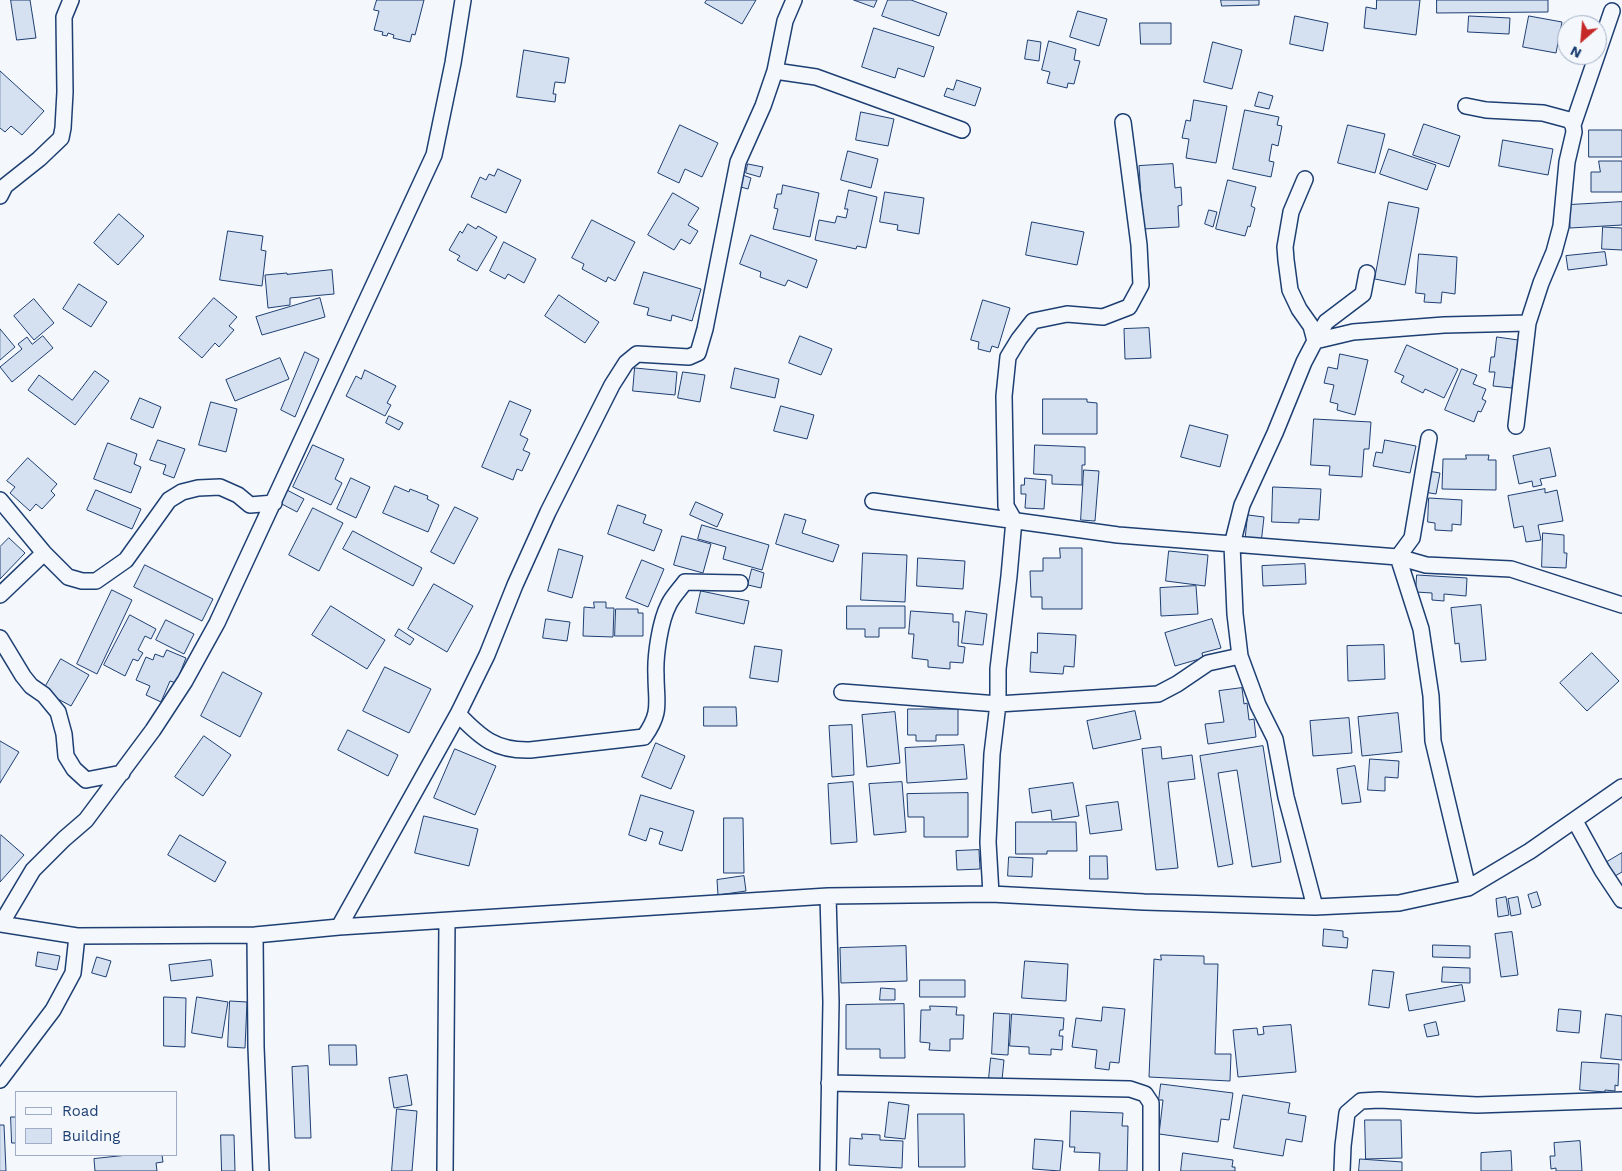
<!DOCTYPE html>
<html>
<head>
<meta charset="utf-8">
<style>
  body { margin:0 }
  #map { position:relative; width:1622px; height:1171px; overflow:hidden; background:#f4f7fb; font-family:"Work Sans",sans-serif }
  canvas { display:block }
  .legend { position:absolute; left:15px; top:1091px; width:162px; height:65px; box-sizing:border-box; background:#f4f7fb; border:1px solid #9eadc5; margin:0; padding:6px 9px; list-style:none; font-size:15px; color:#1d3f73 }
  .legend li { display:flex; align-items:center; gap:10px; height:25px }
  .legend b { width:25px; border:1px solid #9eadc5 }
  .north { position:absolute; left:1557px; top:15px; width:50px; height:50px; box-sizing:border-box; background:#f4f7fb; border:1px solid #9eadc5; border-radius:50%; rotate:207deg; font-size:14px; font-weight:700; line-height:20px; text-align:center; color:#1d3f73 }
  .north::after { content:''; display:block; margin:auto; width:18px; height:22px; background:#c62828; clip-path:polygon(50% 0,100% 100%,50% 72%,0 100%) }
</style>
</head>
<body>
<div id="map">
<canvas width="1622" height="1171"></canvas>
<ul class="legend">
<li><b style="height:6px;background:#f4f7fb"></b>Road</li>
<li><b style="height:14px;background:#d5e0f0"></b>Building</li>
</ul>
<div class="north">N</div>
</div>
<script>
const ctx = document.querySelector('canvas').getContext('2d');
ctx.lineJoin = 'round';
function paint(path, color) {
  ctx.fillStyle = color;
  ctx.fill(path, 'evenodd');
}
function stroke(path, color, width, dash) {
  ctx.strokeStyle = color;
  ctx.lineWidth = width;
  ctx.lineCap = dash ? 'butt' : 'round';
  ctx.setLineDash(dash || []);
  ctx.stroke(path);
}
const building = new Path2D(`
  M11,0H30L36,38L17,40Z
  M377,0H424L415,35L412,34L410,42L393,38L394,35L388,33L387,36L382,35L383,32L374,30L379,11L374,10Z
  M707,0H756L742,24L705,3Z
  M854,0H877L874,7Z
  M888,0H911L947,13L939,36L882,16Z
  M1221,0H1259V5L1222,6Z
  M1377,0H1420L1416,35L1364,28L1366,7L1376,9Z
  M1437,0H1548V12L1437,13Z
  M1078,11L1107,19L1099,46L1070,37Z
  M1295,16L1328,23L1323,51L1290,44Z
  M1469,16L1510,18L1509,34L1468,32Z
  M1529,16L1562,22L1556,53L1523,47Z
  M1140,23H1171V44H1141Z
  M874,28L934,47L924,77L898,68L895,78L862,67Z
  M1028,40L1041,42L1039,61L1025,59Z
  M1049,41L1076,49L1074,60L1080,61L1074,84L1068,83L1067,88L1047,83L1050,72L1042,70Z
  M1213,42L1242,50L1232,89L1204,82Z
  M524,50L569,58L565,83L555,82L553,94H556L555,102L517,97Z
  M0,71L44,111L22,135L11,126L5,132L0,128Z
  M957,80L981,88L975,106L944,96L947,88L953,90Z
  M1259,92L1273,96L1269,109L1255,106Z
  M1194,100L1227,106L1216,163L1186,158L1189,139L1182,138L1186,120L1190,121Z
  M1245,110L1279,117L1277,125L1282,126L1278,146L1272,144L1269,161L1274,162L1271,177L1233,169Z
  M861,112L894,119L888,146L856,140Z
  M1424,124L1460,136L1449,167L1413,155Z
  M680,125L718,143L702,177L685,169L679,183L658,173Z
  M1348,125L1385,134L1375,173L1338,163Z
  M1589,130H1622V157H1589Z
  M1503,140L1553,149L1548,175L1499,166Z
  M1389,149L1436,165L1427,190L1380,174Z
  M848,151L878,159L871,188L841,180Z
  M1599,161H1622V192H1591V172H1600Z
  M748,164L763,167L760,177L746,173Z
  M1173,164L1175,188L1181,187L1182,205L1178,206L1179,227L1143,229L1139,166Z
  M498,169L521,180L506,213L471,197L480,177L486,180L489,174L494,176Z
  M740,174L751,178L748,189L737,186Z
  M1228,180L1256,187L1251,206L1255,208L1250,227L1248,226L1245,236L1216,229Z
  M783,185L819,193L810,237L773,229L778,209L774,208L777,194H781Z
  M849,190L877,197L866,248L857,246L856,249L815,240L819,220L835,223L837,216L846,218L848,209H845Z
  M885,192L924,198L919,234L897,230L898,225L880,222Z
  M673,193L699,208L688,225L698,231L690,244L681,239L674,250L648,235Z
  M1389,202L1419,208L1405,285L1375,279Z
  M1622,202V225L1570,228L1569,205Z
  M1209,210L1217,212L1213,227L1205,224Z
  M119,214L144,236L118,265L94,243Z
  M592,220L635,242L615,281L608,277L606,282L582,269L584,264L572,258Z
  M1032,222L1084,232L1077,265L1026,255Z
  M468,224L476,229L478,226L497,237L477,271L457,260L460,256L449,250L460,231L462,233Z
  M1603,227L1622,228V250L1602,249Z
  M228,231L263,236L261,250L266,251L262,286L220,280Z
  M751,235L817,260L807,288L788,280L785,286L760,277L761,272L740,264Z
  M504,242L536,259L524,283L508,274L505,279L490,271Z
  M1605,252L1607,265L1568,270L1566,256Z
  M1419,254L1457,257L1455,294L1442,292L1441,303L1424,302L1425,294L1416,293Z
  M332,270L334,294L290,298V305L268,308L265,275L287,273V274Z
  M644,272L701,289L692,321L672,315L671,321L647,315L649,308L634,304Z
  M79,284L107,302L91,327L63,309Z
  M559,295L599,322L585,343L545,316Z
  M214,298L237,317L229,326L234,330L219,347L215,343L202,358L179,338Z
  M320,298L325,317L262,335L256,317Z
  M34,299L54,323L34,340L14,316Z
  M983,300L1010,308L998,348L992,346L990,352L978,349L979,342L971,340Z
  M1149,328L1151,358L1125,359L1124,329Z
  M0,329L15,347L0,360Z
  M43,336L53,348L12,382L0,367L22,349L18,344L27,337L32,344Z
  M800,336L832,349L821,375L789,363Z
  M1497,337L1518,340L1512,388L1493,386L1495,372H1489L1491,357H1494Z
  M1407,345L1458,369L1444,398L1425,389L1423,393L1401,382L1404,376L1395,372Z
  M305,352L319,359L295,417L281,410Z
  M1340,354L1368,360L1355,415L1337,410L1338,404L1330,402L1334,385L1324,383L1328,367L1337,369Z
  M280,358L289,379L235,401L226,380Z
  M635,368L677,372L675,395L633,391Z
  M735,368L779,379L775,398L731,388Z
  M1462,369L1477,375L1473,384L1486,389L1482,399L1486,401L1481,412L1478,411L1474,422L1445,410Z
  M365,370L396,386L387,403L391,405L385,416L346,396L356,376L361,379Z
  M95,371L109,381L75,425L28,390L39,375L72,400Z
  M683,372L705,375L700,402L678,398Z
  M140,398L161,407L153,428L131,419Z
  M1043,399H1087V402L1097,403V434H1043Z
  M510,401L531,410L520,435L528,439L523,450L530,453L522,471L517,469L513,480L482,467Z
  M211,402L237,409L226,452L199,445Z
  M781,406L814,415L807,439L774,431Z
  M389,416L403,423L399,430L386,423Z
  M1314,419L1371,422L1369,449H1364L1362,477L1329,475L1330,466L1311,465Z
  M1190,425L1228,435L1220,467L1181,457Z
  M158,440L185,449L174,478L163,474L166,465L150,460Z
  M1385,440L1416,446L1410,473L1373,466L1376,452L1382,453Z
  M108,443L137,454L134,464L141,467L131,493L94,479Z
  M313,445L344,459L335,479L342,483L331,505L293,487Z
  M1035,445L1085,447V465H1082V485L1052,484V475L1034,474Z
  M1550,448L1556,476L1540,479L1542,485L1533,487L1532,481L1519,484L1513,456Z
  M1466,455H1489L1488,460H1496V490L1442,489L1443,459H1466Z
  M28,458L57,484L51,491L55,495L42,509L36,504L30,511L10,493L15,487L7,481Z
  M1084,470L1099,471L1095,521L1081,520Z
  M1428,471L1440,473L1436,494L1424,492Z
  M351,478L370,487L356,518L337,509Z
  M1025,478L1046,480L1044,509L1025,508L1026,494H1021V485H1024Z
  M395,486L409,492L410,489L428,496L427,499L439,505L428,532L383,513Z
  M1273,487L1321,489L1319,520L1299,519V523L1272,522Z
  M1545,489V493L1557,490L1563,521L1538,525L1541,540L1526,542L1523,526L1514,528L1508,496Z
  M96,490L141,509L132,529L87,510Z
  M287,490L304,499L297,512L280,503Z
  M1429,498L1462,500L1461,525L1452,524V531L1435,530V523L1428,522Z
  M696,502L723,514L717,527L690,515Z
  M618,505L646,515L643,523L662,530L654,551L608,534Z
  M455,507L478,518L454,564L431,552Z
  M313,508L343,523L319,571L289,555Z
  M785,514L806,520L802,533L839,545L833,562L776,544Z
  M1248,515L1264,517L1261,544L1245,543Z
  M702,525L769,545L762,570L723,559L726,547L698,539Z
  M353,531L422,568L413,586L343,549Z
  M1543,533L1564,535V553H1567L1566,568L1542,567Z
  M682,536L711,544L703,573L674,565Z
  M9,538L25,553L0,579V547Z
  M1060,548H1082V609H1042V597H1031L1030,571H1043V558H1060Z
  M559,549L583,556L572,598L548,591Z
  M1169,551L1208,555L1205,586L1166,581Z
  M863,553L907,555L905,602L861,600Z
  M918,558L965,561L963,589L917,586Z
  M642,560L664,569L648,607L626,598Z
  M1305,564L1306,584L1263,586L1262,566Z
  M145,565L213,599L202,621L134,587Z
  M752,569L764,573L761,588L748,585Z
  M1417,575L1467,578L1466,596L1444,594V601L1432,600V593L1416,592Z
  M434,584L473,606L447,652L408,629Z
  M1196,586L1198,614L1161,616L1160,588Z
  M112,590L132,600L97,674L77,664Z
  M701,591L749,601L744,624L696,613Z
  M594,602H606V608H614L613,637L583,636L584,607L594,608Z
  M1481,605L1486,660L1461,662L1459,643L1455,644L1451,608Z
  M331,606L385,640L367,669L312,635Z
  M847,606H905V628H879V637H865V629H847Z
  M616,609H638V613H643V636H615Z
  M911,611L953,614V622H959L958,646L965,647L963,663L950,662V669L928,667V660L912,658L914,634H909Z
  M966,611L987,614L983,645L962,643Z
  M130,615L156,629L151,639L145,636L138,650L143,653L138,661L133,659L125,676L104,665Z
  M546,619L570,622L567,641L543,638Z
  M1212,619L1221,648L1202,653L1203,658L1175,666L1165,633Z
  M166,620L194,634L184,654L156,640Z
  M399,629L414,639L410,645L395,636Z
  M1038,633L1076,635L1074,667L1064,666L1063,674L1030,672L1031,652L1037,653Z
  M1384,645L1385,679L1348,681L1347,646Z
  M755,646L782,650L778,682L750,678Z
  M167,650L186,658L176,683L170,681L161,702L146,695L150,686L136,680L146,657L153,660L155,654L163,657Z
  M1592,653L1619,681L1587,711L1560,683Z
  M61,659L89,675L71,706L43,691Z
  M385,667L431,689L409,733L363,711Z
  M223,672L262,693L240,737L201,716Z
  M1242,688L1244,704L1247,703L1249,720L1254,719L1256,737L1208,744L1205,724L1224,722L1219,691Z
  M704,707H736L737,726H704Z
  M908,709H958V735H936V741H916V735H908Z
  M1135,711L1141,739L1093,749L1087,721Z
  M895,712L900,763L867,767L862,715Z
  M1398,713L1402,752L1362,756L1358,717Z
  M1349,718L1352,753L1313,756L1310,721Z
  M852,725L854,775L832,777L829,726Z
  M348,730L398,755L388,776L338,750Z
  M204,736L231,755L203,796L175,777Z
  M0,741L19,752L0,783Z
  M656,743L685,756L671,789L642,777Z
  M964,745L967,779L907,783L905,748Z
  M1263,746L1281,862L1252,867L1237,770L1218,773L1233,864L1218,867L1200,756Z
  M1161,747L1162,759L1192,755L1195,779L1168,782L1178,868L1156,870L1142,749Z
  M455,749L496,766L475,815L434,798Z
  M1370,759L1399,761L1398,778L1385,777V791L1368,790Z
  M1355,766L1361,802L1342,804L1337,769Z
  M853,782L857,842L831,844L828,784Z
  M902,782L906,832L874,835L869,784Z
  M1073,783L1079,816L1052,820L1051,810L1032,813L1029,789Z
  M968,793V837H924V817H908L907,794Z
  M641,795L694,811L682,851L659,844L663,832L650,828L646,841L629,835Z
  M1118,802L1122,830L1090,834L1086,806Z
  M424,816L478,829L469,866L415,853Z
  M724,818H743L744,873H724Z
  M1016,822H1076L1077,851H1047V854H1016Z
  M1,835L24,855L0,882V836Z
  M180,835L226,862L215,882L168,855Z
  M979,850L980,869L957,870L956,851Z
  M1622,853V872L1615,876L1607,862Z
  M1090,856H1107L1108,879H1090Z
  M1009,857L1033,858L1032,877L1008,876Z
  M744,876L746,891L718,895L717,880Z
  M1537,892L1541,905L1532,908L1528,895Z
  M1506,897L1509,915L1498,917L1496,899Z
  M1518,897L1521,914L1511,916L1508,899Z
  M1324,929L1343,931V937L1348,938L1347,948L1323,946Z
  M1512,932L1518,975L1501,977L1495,934Z
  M1433,945L1470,946V958L1433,957Z
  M906,946L907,981L841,983L840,948Z
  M38,952L60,956L57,970L36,966Z
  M1161,955L1204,956V964H1218L1215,1054H1231L1230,1081L1149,1077L1154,959L1161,960Z
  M97,957L111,961L106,977L92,973Z
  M211,960L213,976L171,981L169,965Z
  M1025,961L1068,964L1066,1001L1022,998Z
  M1443,967L1470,968V983L1442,982Z
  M1373,970L1394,972L1389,1008L1369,1005Z
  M920,980H965V997H920Z
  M1462,985L1465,1001L1409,1011L1406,995Z
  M881,988L895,989V1000H880Z
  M164,997L186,998L185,1047L164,1046Z
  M197,997L228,1002L222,1038L192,1033Z
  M230,1001L247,1002L245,1048L228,1047Z
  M904,1004L905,1058H880V1049H846V1005Z
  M930,1006L957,1007L956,1015H964L963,1039H950V1051L929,1050L930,1043L920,1042L921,1010H930Z
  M1103,1007L1125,1009L1119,1063L1110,1062L1109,1070L1095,1068L1097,1050L1072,1047L1076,1018L1101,1021Z
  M1559,1009L1581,1011L1579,1033L1557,1031Z
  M994,1013L1010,1014L1008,1055L992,1054Z
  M1012,1014L1064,1018L1063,1030H1060L1059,1036H1063L1062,1050L1051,1049V1055L1029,1054V1047L1010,1046Z
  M1606,1014L1622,1016V1060L1601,1058Z
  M1436,1022L1439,1035L1427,1037L1424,1025Z
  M1291,1025L1296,1072L1238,1077L1233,1030L1257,1028L1258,1035L1264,1034L1263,1027Z
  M329,1045H356L357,1065H330Z
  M991,1058L1004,1060L1002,1080L989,1078Z
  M1582,1062L1619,1064L1618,1086L1615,1085V1091L1605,1090V1092L1580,1090Z
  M308,1066L311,1138H295L292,1067Z
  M407,1075L412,1105L394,1108L389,1078Z
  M1161,1084L1233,1093L1229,1120L1221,1119L1218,1142L1159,1134L1163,1100H1159Z
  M1243,1095L1290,1103L1288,1113L1306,1116L1302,1142L1286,1139L1283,1156L1234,1148Z
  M889,1102L909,1105L905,1139L885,1137Z
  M397,1109L417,1111L412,1171H392Z
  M1071,1111L1123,1113L1122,1126H1128L1127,1171H1099L1100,1153L1074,1152L1075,1147H1070Z
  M918,1114H964L965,1167H919Z
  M11,1117H16V1143H12Z
  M1365,1120H1401L1402,1158L1366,1159Z
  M0,1125H4L6,1171H0Z
  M862,1134L880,1135V1140L903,1141L902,1168L849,1165L850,1138L862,1139Z
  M221,1135H234L235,1171H222Z
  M1035,1139L1063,1141L1060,1171L1033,1169Z
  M1580,1141L1582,1171H1556V1168L1551,1169L1550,1156H1555L1554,1143Z
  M1511,1151L1512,1171H1481V1153Z
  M1183,1153L1233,1160L1232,1167H1235V1171H1181Z
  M128,1155H162L163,1162L156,1163L157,1171H95L94,1159Z
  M1360,1159L1402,1162V1171H1359Z`);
paint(building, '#d5e0f0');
stroke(building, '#1d3f73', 1);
const street = new Path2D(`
  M775,71L816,77L962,130
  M1466,106L1486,110L1543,113L1569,120L1573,125L1574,132L1567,162L1561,226L1554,252L1541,283L1528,323L1516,426
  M1573,125L1612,11
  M1305,179L1291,212L1285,247L1286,260L1290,290L1299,309L1311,326L1315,341L1326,322L1363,294L1367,273
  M0,196L5,186L39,159L61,138L63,128L65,92L64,17L71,0
  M0,500L44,553L68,577L82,581H96L126,560L169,500L182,492L198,488L220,487L238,495L250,505L274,503
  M873,501L1118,535L1398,557L1412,538L1429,438
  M0,595L44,553
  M0,638L23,676L31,686L44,695L58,712L64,734L66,756L74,769L86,780L122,773
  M842,692L998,704L1158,694L1177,684L1208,663L1240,656
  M458,714C481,738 496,751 530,750L644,737C662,712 656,703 656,675C655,656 660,621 669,604C673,596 680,589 685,582L740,583
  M1575,821L1602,870L1622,900
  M1468,888L1433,741L1431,696L1421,629L1398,557L1426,565L1511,569L1622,605
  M991,894L988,842L992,754L998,704V669L1009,576L1014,520L1006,506L1004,396L1008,357L1019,339L1033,321L1067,314L1103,317L1129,307L1141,285L1139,245L1123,122
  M828,896L831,1002L828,1171
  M1315,907L1286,797L1275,739L1258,705L1240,656L1235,614L1232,545L1242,505L1275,433L1304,362L1315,341L1353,332L1444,325L1528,323
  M0,924L77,936L255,935L339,927L828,896L991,894L1144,902L1315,907L1399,903L1468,888L1530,851L1622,787
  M1,924L33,870L64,839L86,820L153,730L185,681L217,623L434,155L453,63L463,0
  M339,927L458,714L487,655L515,585L548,512L612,385L626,363L637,354L689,357L698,353L705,329L738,162L763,106L775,71L785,21L794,0
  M255,935L256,1047L261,1171
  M0,1080L53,1010L73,973L77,936
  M829,1083L1130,1089L1145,1094L1151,1103V1171
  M445,1171L447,921
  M1342,1171L1343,1146L1347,1113L1361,1101L1379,1100L1477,1105L1622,1100`);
stroke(street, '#1d3f73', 18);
stroke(street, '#f4f7fb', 15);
</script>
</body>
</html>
